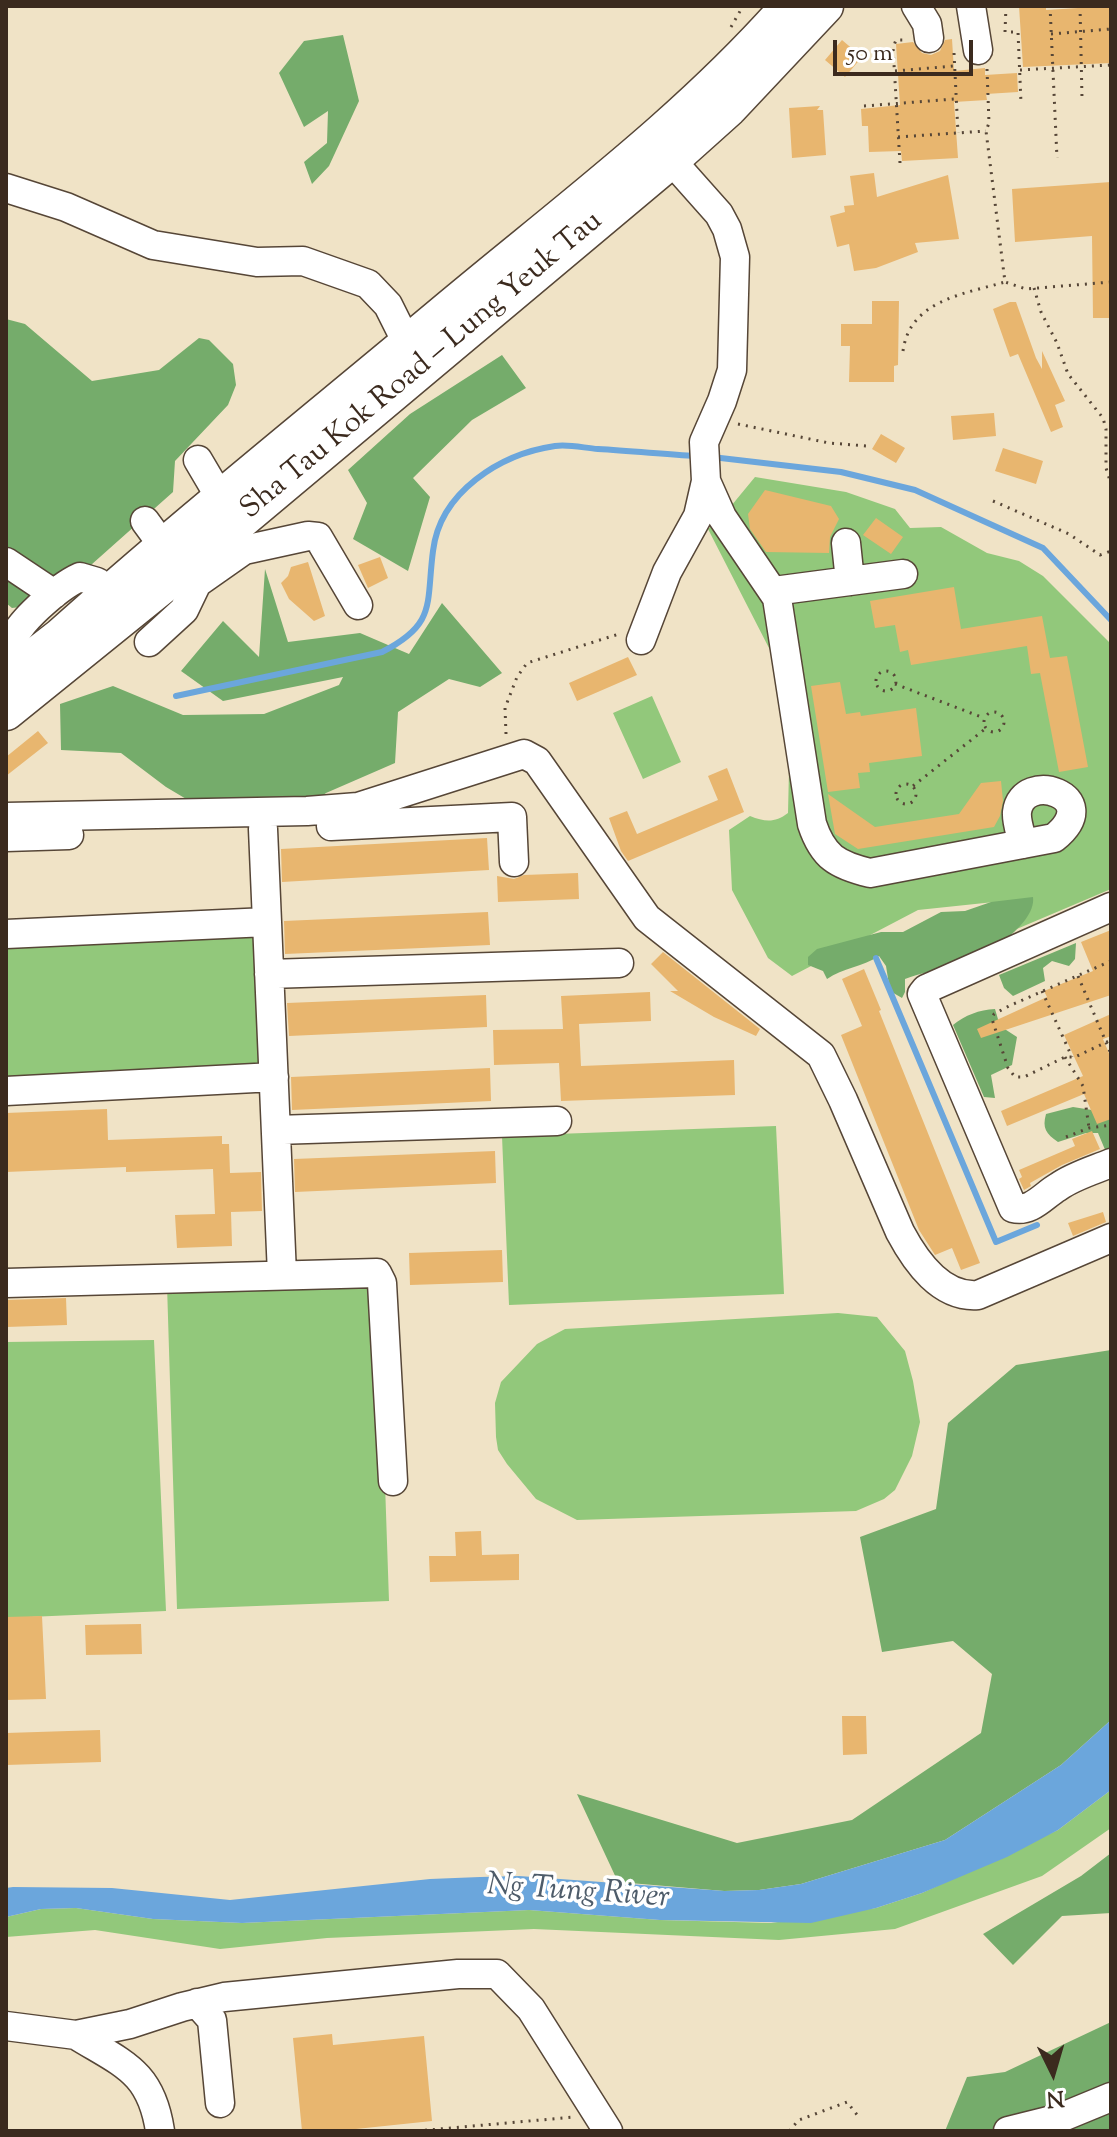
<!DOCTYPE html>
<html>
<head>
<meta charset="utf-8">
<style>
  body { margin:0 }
  #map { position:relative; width:1117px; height:2137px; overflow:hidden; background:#f0e3c6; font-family:"Sorts Mill Goudy",serif }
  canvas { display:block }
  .frame { position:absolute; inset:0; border:8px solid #3b2a1e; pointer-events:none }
  .north { position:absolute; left:1013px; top:2033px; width:80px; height:80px; -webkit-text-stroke:6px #fff; paint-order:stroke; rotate:175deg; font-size:22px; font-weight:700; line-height:32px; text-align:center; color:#3b2a1e }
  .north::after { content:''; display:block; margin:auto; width:28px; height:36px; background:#3b2a1e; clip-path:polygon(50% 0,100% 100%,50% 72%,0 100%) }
  .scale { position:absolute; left:833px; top:40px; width:140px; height:36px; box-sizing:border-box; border:4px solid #3b2a1e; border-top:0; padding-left:10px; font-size:24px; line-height:28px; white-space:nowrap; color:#3b2a1e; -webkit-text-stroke:6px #fff; paint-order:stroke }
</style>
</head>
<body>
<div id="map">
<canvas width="1117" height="2137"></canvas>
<div class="frame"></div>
<div class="north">N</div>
<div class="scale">50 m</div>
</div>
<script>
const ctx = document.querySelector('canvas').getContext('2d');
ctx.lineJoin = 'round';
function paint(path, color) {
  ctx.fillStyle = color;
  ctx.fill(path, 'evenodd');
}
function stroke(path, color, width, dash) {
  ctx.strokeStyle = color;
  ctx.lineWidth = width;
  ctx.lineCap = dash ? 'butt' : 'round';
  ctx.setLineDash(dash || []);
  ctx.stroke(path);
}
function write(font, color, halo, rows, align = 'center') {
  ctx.font = font + ' "Sorts Mill Goudy",serif';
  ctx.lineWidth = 7;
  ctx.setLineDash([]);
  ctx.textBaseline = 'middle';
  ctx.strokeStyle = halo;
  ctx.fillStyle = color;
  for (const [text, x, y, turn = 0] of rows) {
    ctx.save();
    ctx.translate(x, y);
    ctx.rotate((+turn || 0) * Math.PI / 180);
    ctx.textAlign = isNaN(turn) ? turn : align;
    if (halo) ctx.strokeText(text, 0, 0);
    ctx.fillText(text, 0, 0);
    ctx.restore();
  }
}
paint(new Path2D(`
  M755,477L846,492L895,509L910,528L941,527L987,553L1019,561L1043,576L1111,644V889L906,976L994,902L918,910L792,976L768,958L732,890L729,830L750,816C765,822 775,823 788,813L789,770L770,650L708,529L722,517Z
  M652,696L681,762L643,779L613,713Z
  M258,929L264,1065L6,1078V940Z
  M776,1126L784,1294L509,1305L502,1136Z
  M378,1278L389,1601L177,1609L167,1285Z
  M838,1313L877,1317L905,1351L913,1381L920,1422L912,1456L895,1490L884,1499L856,1511L577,1520L536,1499L507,1464L498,1450L496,1437L495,1403L501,1382L537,1344L565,1329Z
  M154,1340L166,1611L6,1618V1342Z
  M1111,1790V1828L1042,1876L895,1929L779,1940L534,1929L327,1938L220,1949L95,1930L6,1937V1917L41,1909L76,1908L153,1919L242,1923L529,1910L660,1920L771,1923L876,1908L922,1893L1058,1830Z`), '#92c87b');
paint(new Path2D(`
  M343,35L359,101L329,166L312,184L304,162L327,143L328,111L304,127L279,73L304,41Z
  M6,319L25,324L92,381L159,370L199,338L209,340L233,364L236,385L228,405L175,461L173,492L91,565L58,578L29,606L12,608L6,603Z
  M502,355L526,388L472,420L413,478L430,497L408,571L353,539L367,503L348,470L410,414Z
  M265,569L288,642L360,633L409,654L442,603L502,673L480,687L449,679L398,712L395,763L326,793L306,809L193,803L166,787L121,753L61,750L60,704L113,686L183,715L264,714L339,685L343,677L223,701L181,671L223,621L259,657Z
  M1033,897C1037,927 973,964 948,969C933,971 920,973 905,979V992L902,998L890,991L886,966L879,956C862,967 843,968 827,979L823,971L808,965V957L817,949L881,932H903L941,912L965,911L991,902Z
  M1076,943L1075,959L1069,966L1052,961L1043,968L1045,981L1013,996L1004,988L999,975Z
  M995,1009L1000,1026L1017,1037L1012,1065L991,1075L995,1098L984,1097L953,1025C965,1015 979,1010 995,1009Z
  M1073,1107L1092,1110L1111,1108V1150L1106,1152L1098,1133H1086L1058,1142C1046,1134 1042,1128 1046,1114Z
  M1111,1350V1720L1061,1765L945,1840L801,1884L759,1890L724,1891L618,1882L577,1794L737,1843L852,1820L981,1733L992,1674L953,1641L882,1652L860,1537L936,1509L948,1423L1016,1365Z
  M1111,1853V1913L1062,1916L1013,1965L983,1934L1081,1876Z
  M1111,2022V2131H945L967,2077L1005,2072Z`), '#75ac6b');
paint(new Path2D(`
  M1111,1720V1790L1058,1830L1007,1857L922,1893L876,1908L811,1923L660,1920L529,1910L242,1923L153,1919L76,1908L41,1909L6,1917V1888L13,1887L112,1888L230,1900L430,1879L480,1877L519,1876L725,1891L759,1890L801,1884L945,1840L1061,1765Z`), '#6ba6dc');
stroke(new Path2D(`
  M712,457L841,472L915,490L1043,548L1111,620
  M176,696L382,652C437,624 426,604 433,551C440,492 500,454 555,446C569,444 584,448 598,449C631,451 664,454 696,456
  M876,958L996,1242L1037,1225`), '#6ba6dc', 6);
paint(new Path2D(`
  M1019,6H1046V10L1110,6L1111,63L1023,67Z
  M952,39L954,71L985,68V75L1017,73L1018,92L986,94L987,100L954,102L958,158L902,161L901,151L869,152L868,126H862L861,109L900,105L896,44L913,42L922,53L931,55L940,51L945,40Z
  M842,40L862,57L845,77L825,60Z
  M820,106L817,110H823L826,155L792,158L789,108Z
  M874,173L877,197L948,175L959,239L915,243L918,252L876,268L854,271L849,244L837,247L830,216L845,212L844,206L854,205L850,176Z
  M1111,182V318H1093L1092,236L1015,242L1012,189Z
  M872,301H899L898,365L894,366V382H849L850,346H841V324H872Z
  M1010,302H1016L1036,358L1042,369V351L1065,401L1055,405L1063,427L1051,432L1018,354L1010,357L993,309Z
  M994,413L996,436L953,440L951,416Z
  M881,434L905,448L896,463L872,449Z
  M1003,448L1043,461L1036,484L995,471Z
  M765,490L831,506L839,519L830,537L829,553L766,552L750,529L748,514Z
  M876,518L903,537L891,554L863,535Z
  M380,557L388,578L368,588L358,565Z
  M308,562L325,616L314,621L289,599L281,583L288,576L291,567Z
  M954,587L961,629L1042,616L1050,658L1067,656L1088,767L1059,772L1040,673L1031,674L1027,646L911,665L908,650L900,652L895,625L875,628L870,601Z
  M628,657L637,675L577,701L569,683Z
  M840,682L846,714L860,712L861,716L916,708L922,756L869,763L870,772L858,773L860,788L828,792L811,686Z
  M38,731L48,743L6,776V757Z
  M727,768L744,812L628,861L621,851L609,818L627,811L637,834L718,800L708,776Z
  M1001,781L1003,801L1000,816L994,827L858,849L835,834L828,794L875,827L959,814L981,783Z
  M487,838L489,870L282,882L281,849Z
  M578,873L579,899L498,902L497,876L514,879L524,875Z
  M488,912L490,945L285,954L284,921Z
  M1111,930V995L981,1038L977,1029L1047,997L1044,991L1093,971L1081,942Z
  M663,952L760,1029L756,1036L714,1017L670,991H678L651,964Z
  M864,969L881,1010L879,1011L980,1263L961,1270L952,1248L935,1255L919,1230L841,1035L862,1026L842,979Z
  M650,992L651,1021L579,1024L581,1066L734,1060L735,1095L561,1101L559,1063L494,1065L493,1030L563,1029L561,996Z
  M486,995L487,1027L289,1036L287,1003Z
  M1111,1014V1036L1103,1039L1111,1058V1119L1097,1124L1084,1094L1007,1126L1001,1111L1083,1076L1064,1035Z
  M490,1068L491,1101L292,1110L291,1077Z
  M107,1109L108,1140L222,1136V1144H229L230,1173L261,1172L262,1211L231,1212L232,1246L177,1248L175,1215L215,1214L213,1169L126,1172V1167L6,1172V1113Z
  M1092,1131L1100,1149L1062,1165L1030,1183L1031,1186L1024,1190L1019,1179L1022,1177L1019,1170L1075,1146L1072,1139Z
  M495,1151L496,1183L295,1192L294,1159Z
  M1103,1212L1106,1222L1073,1236L1068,1223Z
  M502,1250L503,1282L410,1285L409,1253Z
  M66,1298L67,1325L6,1327V1300Z
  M481,1531L482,1555L519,1554V1580L430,1582L429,1556H456L455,1532Z
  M42,1616L46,1699L6,1700V1617Z
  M141,1624L142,1654L86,1655L85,1625Z
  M842,1716H866L867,1754L843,1755Z
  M100,1730L101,1762L6,1765V1733Z
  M332,2034L333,2045L424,2036L432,2121L337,2131H302L293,2038Z`), '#e8b66f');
const minor = new Path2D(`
  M916,6L927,24L929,38
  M971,6L978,50
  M671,160L719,214L727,229L735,257L732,370L722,401L704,442L706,481L722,517L777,598L812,824C823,857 837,865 870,873L1054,838C1107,796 1022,769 1017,812C1016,822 1021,834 1023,844
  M6,188L66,207L153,245L257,262L303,261L368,284L388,305L403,335L411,339
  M198,460L221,499
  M145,521L164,547
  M846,543L850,581
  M6,562L54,594
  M183,569L197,583L244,550L308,536L318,537L358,605
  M774,591L903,574
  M641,640L667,572L698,516L706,481
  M149,642L184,610L197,583
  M15,672C13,664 9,655 10,647C13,625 60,586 80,577L97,582L106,595
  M6,817L307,811L358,807L524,754L537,761L647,918L821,1055L843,1100L900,1232C916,1262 941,1298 978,1295L1111,1238
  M331,826L512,817L514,862
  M263,829L267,922
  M6,837L69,835
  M1111,907L926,989L922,994L1013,1208C1031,1213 1044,1195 1058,1187C1073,1176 1094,1170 1111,1163
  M6,934L267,922L282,1275
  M269,974L619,963
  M6,1091L274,1077
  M276,1130L557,1121
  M6,1283L377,1273L382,1283L393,1481
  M197,2003L212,2020L220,2103
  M6,2026L76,2035L130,2024L182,2007L224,1997L458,1974H497L531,2009L608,2131
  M76,2035C123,2064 151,2071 160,2131
  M1008,2131L1060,2118L1111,2097`);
const major = new Path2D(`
  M6,679L61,636C187,523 320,417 450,308C566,211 688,121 789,6
  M6,712L183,569L671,160L729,108L825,6`);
stroke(minor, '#564637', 31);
stroke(major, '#564637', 39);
stroke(new Path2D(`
  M1006,6L1005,32H1018L1021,103
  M1050,6L1057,158
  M1080,6L1082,98
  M731,27L743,6
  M1051,34L1111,29
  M954,53L958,133
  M987,69L989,123L986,131L1005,282L1026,289L1111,282
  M1020,70L1111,65
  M895,71L954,66
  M864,106L955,99
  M898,137L986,131
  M900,163L893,48L896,40H905
  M1034,288L1041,312L1057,343L1068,374L1103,418L1106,429V468L1111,484
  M903,351C910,300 964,294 1005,282
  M738,424L829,443L867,446
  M993,501L1069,534L1100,555L1111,551
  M876 681a10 10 0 1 1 20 0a10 10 0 1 1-20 0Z
  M895,684L984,718
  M984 722a10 10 0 1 1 20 0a10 10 0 1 1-20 0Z
  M506,734L505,708L517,677L527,663L619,634
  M896 794a10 10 0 1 1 20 0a10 10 0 1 1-20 0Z
  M913,786L985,729
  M1111,961L1009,1006L994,1014L992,1019L1008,1068L1015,1077H1024L1065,1057H1075L1111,1040
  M1078,976L1111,1054
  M1042,991L1072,1057
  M1065,1057L1083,1086L1089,1128
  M1066,1137L1089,1128L1111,1125
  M417,2131L574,2117
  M789,2131L799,2120L847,2102L858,2116`), '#564637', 3, [2, 6]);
stroke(minor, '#fff', 28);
stroke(major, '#fff', 36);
write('30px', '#3b2a1e', '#fff', [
  ["Sha Tau Kok Road – Lung Yeuk Tau",423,367,-40]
]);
write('italic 32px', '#4e5c6a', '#fff', [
  ["Ng Tung River",578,1894,4]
]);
</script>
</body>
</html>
